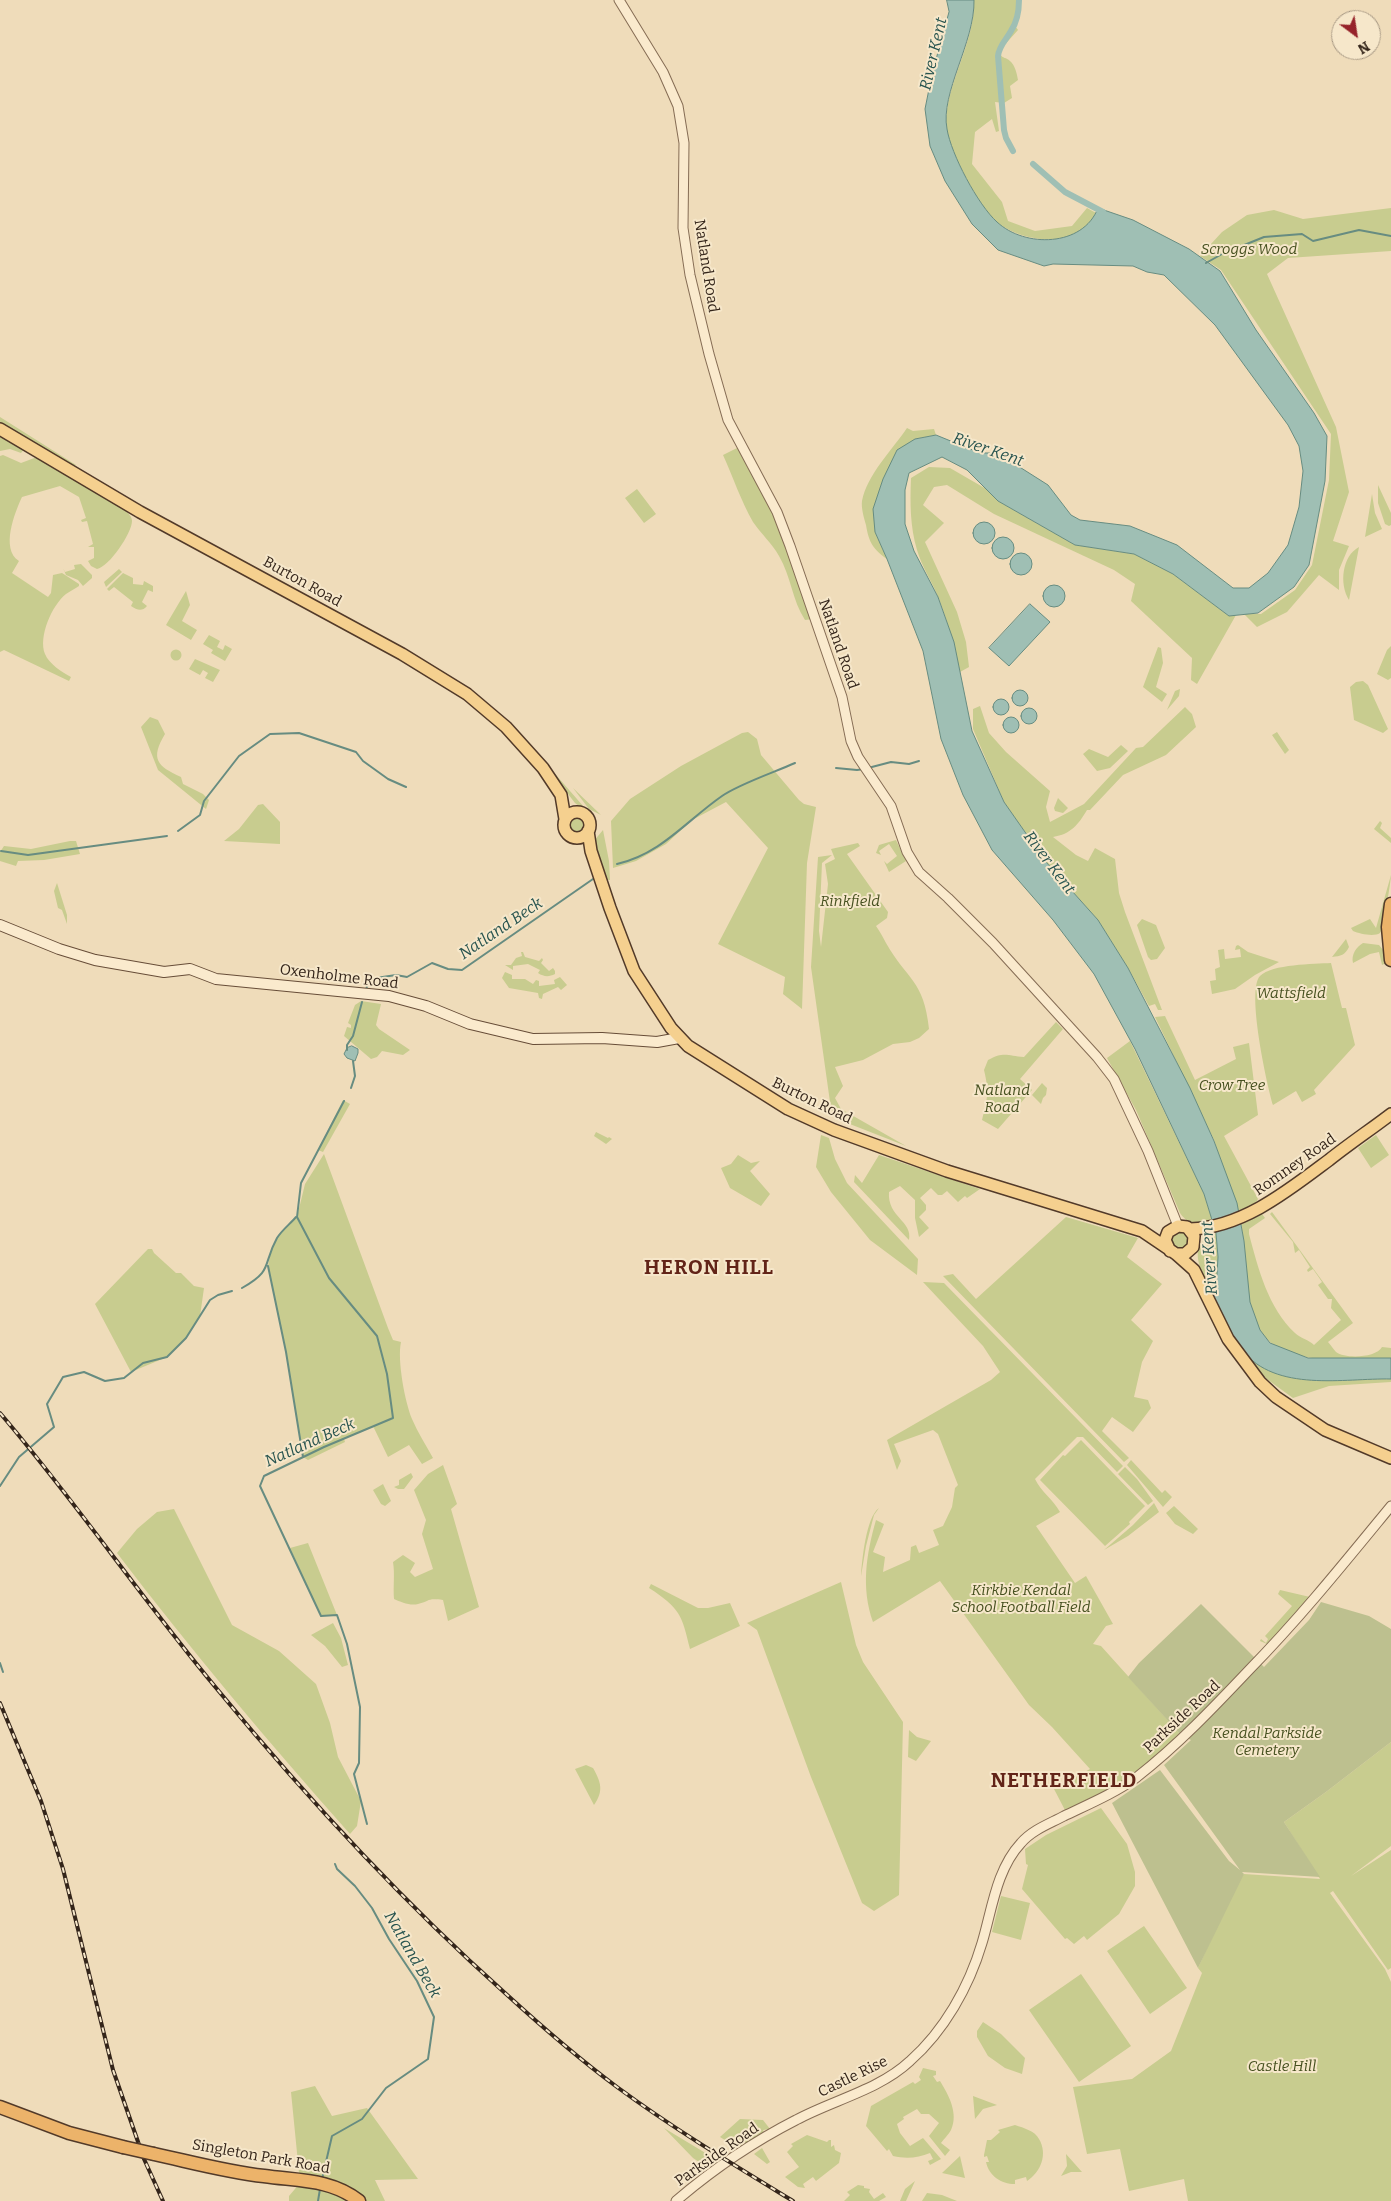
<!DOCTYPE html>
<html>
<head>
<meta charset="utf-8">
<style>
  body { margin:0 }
  #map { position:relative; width:1391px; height:2201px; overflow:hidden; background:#efdcba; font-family:Bitter,serif }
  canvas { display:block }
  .north { position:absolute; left:1331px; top:10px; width:50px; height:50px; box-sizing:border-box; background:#f6e7ca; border:1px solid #a89984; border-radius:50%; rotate:149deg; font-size:14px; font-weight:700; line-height:20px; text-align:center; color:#34251a }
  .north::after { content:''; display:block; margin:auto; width:18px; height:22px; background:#96232a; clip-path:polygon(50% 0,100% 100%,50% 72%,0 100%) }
</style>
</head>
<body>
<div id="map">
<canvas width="1391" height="2201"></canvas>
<div class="north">N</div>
</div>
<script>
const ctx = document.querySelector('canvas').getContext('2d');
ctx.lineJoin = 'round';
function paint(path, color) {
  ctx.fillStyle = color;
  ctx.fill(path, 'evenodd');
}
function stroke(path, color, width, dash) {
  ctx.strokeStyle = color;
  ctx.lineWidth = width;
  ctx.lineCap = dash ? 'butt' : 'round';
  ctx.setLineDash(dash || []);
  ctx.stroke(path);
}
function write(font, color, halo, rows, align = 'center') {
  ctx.font = font + ' Bitter,serif';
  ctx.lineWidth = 4;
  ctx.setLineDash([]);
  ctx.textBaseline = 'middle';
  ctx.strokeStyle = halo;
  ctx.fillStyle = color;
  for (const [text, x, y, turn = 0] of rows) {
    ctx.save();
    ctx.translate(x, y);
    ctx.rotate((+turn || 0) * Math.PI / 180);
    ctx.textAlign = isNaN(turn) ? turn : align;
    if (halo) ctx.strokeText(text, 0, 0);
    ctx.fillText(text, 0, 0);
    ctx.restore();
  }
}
paint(new Path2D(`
  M974,0H1018L1019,8L1013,23L1018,30L1000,50V54C1003,59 1006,57 1010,61C1015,65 1017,74 1018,80L1010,86L1012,98L1004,103L995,102L999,131L996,132L992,119L975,132L972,164L1002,202L1008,221L1035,231L1072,226L1087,208L1096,213C1093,218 1089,224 1085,228C1062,247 1022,240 999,224C982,212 946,146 946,125C946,82 975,44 974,0Z
  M1391,208V251L1288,258L1267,274L1336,427L1349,492L1333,541L1349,546L1339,570V590L1319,575L1287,612L1257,627L1244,614H1261L1295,590L1312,565L1329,480L1331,434L1221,270L1200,256L1222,232L1247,215L1274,210L1303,219Z
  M0,417L76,465L74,466L0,422Z
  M907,428L913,431L934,429L936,435L915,439L875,532L887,559C873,549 869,543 866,525C864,518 861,508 862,501C867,475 892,450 907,428Z
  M0,434L24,449L21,453L10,449L0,451Z
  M737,448L771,509L813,619L805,620C792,600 791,576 779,556C772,543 761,534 753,522C741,501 733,477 723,455Z
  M3,455L21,463L37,457L126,511C129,514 132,517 132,521C132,533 109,567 97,569L91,566L88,561L94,558V547H88L93,544L87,521L82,522L81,520L86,518L79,497L60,486L22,497C15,512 0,549 19,561L12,573L48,597L51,593L53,575L62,573L79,584V586C75,589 70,591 66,594C52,605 38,637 45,654C49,664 62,672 71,677L69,681L4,650L0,652V456Z
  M929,467L950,468L988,490L998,501L1075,545L1134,554L1173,574L1229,616L1236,615L1197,684L1191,680L1192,658L1131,601L1135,584L1114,570L994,514L947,485L934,487L923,505L944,523L925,542L957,612L966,642L969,667L960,672C955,647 948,623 939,599C932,582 922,567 917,550C910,526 910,503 911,478Z
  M1378,485L1391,513V525L1389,526L1385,524L1378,503Z
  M637,489L656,514L644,523L625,498Z
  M1372,494L1375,513L1382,529L1365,537Z
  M1359,547L1349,600C1339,584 1342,556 1359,547Z
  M81,564L92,575V578L83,586L78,580L66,575L63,568L65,572L75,569L74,565Z
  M119,569L122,572L106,587L104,582Z
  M123,573L133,578V584L143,585L144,581L153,586V592L148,590L142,602L147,606C142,612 137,610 131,606L133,602L114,587L109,591L107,589Z
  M186,591L190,605L182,621L197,630L191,640L166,625Z
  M209,635L220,641L217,647L223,650L225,645L232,649L225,661L211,653L213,650L203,644Z
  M1391,646V678L1388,680L1377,674L1387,650Z
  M1158,647L1161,648L1163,663L1156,687L1167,694L1162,702L1143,687Z
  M170.5 655a5.5 5.5 0 1 1 11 0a5.5 5.5 0 1 1-11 0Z
  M195,659L220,670L213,682L205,678L208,673L203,670L200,675L189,669Z
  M1363,681L1368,685L1388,729L1383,733L1354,720L1350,687L1356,682Z
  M1180,689L1179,696L1167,710L1175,691Z
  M980,706L989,733L1006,752L1050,791L1046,807L1050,822L1084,804L1136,748L1143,747L1185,707L1192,714L1196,727L1166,755L1123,775L1090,810H1087C1078,825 1071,834 1053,837L1076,855L1088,861L1095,848L1115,859L1119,893L1125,912L1162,1010H1158L1155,1004L1149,1006L1128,968L1098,920L1046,862L1004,802L973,729V709Z
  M150,717L158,720L165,734C150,759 157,766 181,777L183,784L203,794L209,800L206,809L158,770L141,727Z
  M748,732L757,739L761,755L799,800L804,804L816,807L807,863L802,1009L783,994L785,977L718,944L768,848L726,802L692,820L666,844L636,861L613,868L611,821L630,799L681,766L742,733Z
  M1277,732L1289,750L1285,754L1272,735Z
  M1121,745L1128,751L1110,768L1097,771L1083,754L1089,749L1108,757Z
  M548,768H550L590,814L575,803Z
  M573,788L601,815L589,809Z
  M1058,798L1068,808L1063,813L1055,811L1054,808Z
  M263,804L280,822V844L224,841L239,829L258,805Z
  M569 824a8 8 0 1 1 16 0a8 8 0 1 1-16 0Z
  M1380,821L1382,823L1380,828L1391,838V843L1374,829Z
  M603,830L609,861L610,880H607L604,871H602L593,842Z
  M896,840L906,861L889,872L884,861L887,864L897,856L889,844L879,851L881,855L876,853L879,845Z
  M70,841H76L80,854L44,860L18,861L16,866L0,861V852L4,846L31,849Z
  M858,843L860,846L847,854L888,912L887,918L876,926C880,932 883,937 886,943C907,980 924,980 929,1029L919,1038L910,1042L893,1044L863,1060L835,1067L843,1086L835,1098L841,1109L906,1146L837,1119L831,1109L811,967L818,857L832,855L822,863L819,931L821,947L828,884L825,864L835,859L831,849Z
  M1391,875C1391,881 1383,930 1380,933C1374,937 1360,934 1353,931L1351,928L1370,919L1376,928Z
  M57,883L67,915V924L62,910L58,908L54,891Z
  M1142,919L1156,925L1165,948L1157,959L1151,960L1148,957L1137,925Z
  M1346,939L1349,947C1345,955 1341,956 1332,957Z
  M1363,943L1379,945L1384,951L1386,963L1382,965L1379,952L1370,954L1353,963C1351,955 1356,947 1363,943Z
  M1238,945L1248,952L1279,962L1255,975L1235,989L1212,994L1210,981L1216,980L1215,969L1220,967L1218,950L1224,949L1225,959L1241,957L1240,949L1235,950L1236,946Z
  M521,952H523L525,957L539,961L542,958L543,960L541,963L549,971L553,968L555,971V974C549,977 544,977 538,973L540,970L528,964L513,966V970L505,965H511L516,958L522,956Z
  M1331,963L1342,1008H1346L1355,1045L1314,1090L1316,1094L1302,1102L1296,1091L1273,1105C1267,1085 1246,990 1260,976C1272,964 1314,964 1331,963Z
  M505,972L512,975V979H525L533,984L536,980L539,981V986L555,984L554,980L560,977L567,985L561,990L558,987L543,994L542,999L539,998L538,993L509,988L502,978Z
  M361,1001L381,1004L376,1025L379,1029L410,1050L403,1055L382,1051L377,1057L371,1059L344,1036L347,1027L351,1028V1025L348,1023L355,1005Z
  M1165,1016L1195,1080L1236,1059L1233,1047L1249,1043L1258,1115L1224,1136L1258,1199C1255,1206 1245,1208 1238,1211L1214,1140L1155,1017Z
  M1056,1022L1063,1029L1020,1079L1032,1090L998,1129L982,1120C988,1098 989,1091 984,1070L988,1060C1004,1051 1008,1056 1024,1057Z
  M1130,1041L1204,1194L1212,1220C1198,1225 1189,1226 1180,1213L1136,1110L1107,1058Z
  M1042,1083L1047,1088L1046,1095L1043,1098L1041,1104L1032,1095Z
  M343,1100L350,1104L323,1152L318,1150Z
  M596,1132L608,1138L609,1137L612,1139L606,1144L594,1136Z
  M821,1135L829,1138L835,1159L847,1183L918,1259L917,1275L870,1240L831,1192L816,1167Z
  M1376,1135L1389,1155L1371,1168L1358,1148Z
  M324,1154L388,1328L393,1340L401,1342C397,1360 405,1402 412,1419C418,1433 426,1445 433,1458L422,1464L409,1445L388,1457L373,1426L344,1439L345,1442L308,1460L303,1457L286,1352L268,1266L271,1250L279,1235L297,1217L305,1184Z
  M738,1155L751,1163L760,1161L750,1171L770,1194L761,1206L730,1188L721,1168L731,1164Z
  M879,1155L980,1189L967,1198L965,1196L958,1202L947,1191L942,1195H938L931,1188L920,1198L926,1205V1210L919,1217L929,1228L919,1237L915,1218V1200L900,1186L889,1192C887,1217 913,1221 909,1240L854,1182L855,1175L862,1183Z
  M1272,1212L1353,1323L1328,1342C1331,1345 1333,1349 1336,1352C1345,1359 1376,1358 1382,1347L1391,1348V1358C1357,1360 1290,1366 1266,1338C1256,1328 1252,1313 1249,1300C1244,1275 1246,1249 1241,1224L1262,1214L1265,1218L1249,1229V1234C1258,1268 1268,1308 1295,1333C1300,1338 1309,1340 1314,1345L1341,1320L1331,1308L1332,1299H1328L1318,1285L1322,1282L1313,1269L1308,1272L1307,1270L1310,1267L1299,1250L1295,1253L1293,1242L1270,1214Z
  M1066,1217L1138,1238L1127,1257L1162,1284L1131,1320L1153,1341L1142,1362L1134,1397L1148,1400L1151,1408L1133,1432L1112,1417L1102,1431L1129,1458L1124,1462L943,1276L953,1274L976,1299Z
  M1171 1240a9 9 0 1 1 18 0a9 9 0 1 1-18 0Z
  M1216,1233L1218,1257L1216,1291L1212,1293C1202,1271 1184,1246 1216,1233Z
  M148,1249H152L154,1253L176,1273H181L194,1286L204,1288L200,1316L186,1338L167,1357L131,1372L95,1304Z
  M923,1282L944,1283L1123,1466L1117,1472L1083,1437H1077L1035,1479C1041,1492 1053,1499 1060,1512L1036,1526L1075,1583L1086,1576L1113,1624L1106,1626L1093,1644L1101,1646L1181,1735L1122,1786L1067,1814L1054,1789L1090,1769L1052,1727L1029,1705L940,1581L873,1622C861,1588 866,1555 876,1520L884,1524L873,1552L885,1557L883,1572L910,1560L911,1547L916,1545L919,1553L939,1545L933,1530L943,1526L952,1507L955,1488L958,1485L938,1434L933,1430L894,1444L901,1461L897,1470L887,1440L991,1380L1000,1372L983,1346Z
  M1243,1351L1364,1379H1391V1382L1329,1386L1293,1398L1264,1377Z
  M1081,1440L1145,1506L1129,1522L1130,1524L1105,1546L1040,1480L1063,1455L1065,1456Z
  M1131,1460L1162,1493L1165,1490L1172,1497L1163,1507L1127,1465Z
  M443,1465L457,1504L451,1509L479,1607L448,1621L443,1600C426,1598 431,1601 418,1604C410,1606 401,1602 394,1599C393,1586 395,1574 393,1562L403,1555L415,1563L410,1572L415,1577L433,1569L422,1534L426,1520L414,1490L428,1474Z
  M1125,1467L1137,1479L1153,1501L1148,1505L1118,1474Z
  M411,1473L413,1477L404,1489H398L394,1487L399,1485V1480Z
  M383,1484L391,1501L385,1506L381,1504L373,1490Z
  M1154,1503L1159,1512L1128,1536L1104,1550L1133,1525Z
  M1174,1506L1198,1529L1193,1534L1175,1524L1166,1513Z
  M879,1508L874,1515L866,1546L861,1576C862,1561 866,1517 879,1508Z
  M174,1509L232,1625L279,1651L316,1684L330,1723L338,1757L361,1801L357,1826L350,1834C269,1743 191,1650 117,1553L137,1529L157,1512Z
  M308,1543L337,1615L321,1616L290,1548Z
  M841,1582L856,1645L863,1662L903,1722L899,1895L874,1911L862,1903L811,1777L757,1630L747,1623Z
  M651,1584L698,1608H708L730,1603L740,1626L690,1649C682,1615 680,1608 649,1588Z
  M1280,1590L1310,1597L1272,1642L1267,1644L1260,1641L1261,1639L1266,1643L1268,1639L1265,1636L1292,1606L1278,1594Z
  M333,1623L341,1638L348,1665L342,1667L325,1646L311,1635Z
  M909,1730L917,1737L931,1741L916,1761L908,1757Z
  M1391,1742V1846L1351,1876L1391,1850V1968L1388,1970L1333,1891L1330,1893L1385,1969L1391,1982V2201H1188L1184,2179L1129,2191L1120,2149L1087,2154L1073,2087L1132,2079L1171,2051L1202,1973L1198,1968L1238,1880L1244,1874L1320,1879L1284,1822L1326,1792Z
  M586,1765L593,1768C601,1782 604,1791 594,1805L575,1769Z
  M1101,1808L1127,1844L1135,1872V1886L1119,1914L1087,1940L1084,1936L1074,1944L1067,1938L1065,1939L1022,1889L1028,1865L1026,1864L1025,1849L1046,1835Z
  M1001,1896L1030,1903L1021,1940L992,1932Z
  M1144,1926L1187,1988L1150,2014L1107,1951Z
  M1081,1974L1131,2046L1079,2082L1029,2010Z
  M983,2022L1001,2034L1025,2058L1022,2074L1005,2068L988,2056L977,2037V2031Z
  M923,2068L936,2071V2075L933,2076L937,2082L940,2081C948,2094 959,2113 951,2130C949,2134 944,2139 941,2143L950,2150L945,2156L929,2136L939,2123L929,2114H921L917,2109L903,2117L904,2119L897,2124L900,2133L910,2146L923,2138L941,2159L930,2165L928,2161L933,2159L930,2153C918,2158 906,2159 893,2156L889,2149L887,2151L866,2126L871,2106L913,2082L915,2084L921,2080L919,2077Z
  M315,2086L332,2116L367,2108L418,2179L375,2180L385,2201H289V2196L300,2183L291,2092Z
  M973,2096L997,2105L983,2109L975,2119Z
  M740,2119L763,2120L770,2129L763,2130L764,2132L741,2150L720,2137Z
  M1015,2125C1024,2128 1035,2131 1039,2139C1048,2154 1041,2172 1027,2181L1026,2177L1015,2180V2184C1001,2184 989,2176 986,2162H989L987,2156L984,2157V2155L987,2140H991L1000,2132L998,2130Z
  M664,2128L722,2163L711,2170L693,2158Z
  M807,2135L827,2142L829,2140H831V2147L834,2145L835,2150L841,2153L839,2163L816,2181L813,2177L803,2184L805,2188L798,2187L785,2177L799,2167L787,2152L793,2146L791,2144Z
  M762,2148L770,2162L767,2164L754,2154Z
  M1066,2154L1082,2172H1071L1061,2176L1067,2166Z
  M960,2156L965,2178L942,2173Z
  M915,2181L906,2201H900L905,2189Z
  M858,2185L864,2186V2188L870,2189L869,2192L874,2199L883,2193L886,2197L879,2201H844L850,2195L847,2192Z
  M927,2193L942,2195L957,2201H922Z`), '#c8cc8f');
paint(new Path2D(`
  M1321,1602L1369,1616L1391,1629V1742L1326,1792L1284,1822L1320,1877L1242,1872L1244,1874L1198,1968L1112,1803L1160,1770L1229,1861L1240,1870L1164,1765L1191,1740L1181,1735L1128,1677L1139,1663L1201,1604L1264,1667L1309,1620Z`), '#bdc08f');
const water = new Path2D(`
  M947,0H974C975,42 940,93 947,129C951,154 978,205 997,222C1025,248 1083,247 1098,208L1133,220L1189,249L1220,271L1256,330L1314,413L1327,436L1325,481L1309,565L1294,587L1258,613L1229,616L1173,574L1134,554L1075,545L998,501L967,470L942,457L909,473L905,490V524L914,551L938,597L954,642L972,731L1004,802L1046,862L1098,920L1128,968L1190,1088L1214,1141L1237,1203L1244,1241L1250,1302L1260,1330L1270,1343L1308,1358H1391V1379C1344,1378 1276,1393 1242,1350C1229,1334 1221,1312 1212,1293L1216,1291L1218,1257L1216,1233L1204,1194L1135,1049L1094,974L1053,920L992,850L963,795L941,739L923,651L887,559L875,532L873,509L883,479L897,450L915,439L936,435L980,453H994L1018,466L1048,485L1071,515L1080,520L1130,526L1177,545L1233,588H1249L1268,573L1288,545L1299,507L1303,471L1299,446L1288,425L1215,325L1164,275L1147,272L1133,266L1053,264L1044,266L998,250L972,224L945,181L930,146L925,109L932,74L949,12Z
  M973 533a11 11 0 1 1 22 0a11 11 0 1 1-22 0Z
  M992 548a11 11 0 1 1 22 0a11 11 0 1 1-22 0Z
  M1010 564a11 11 0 1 1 22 0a11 11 0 1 1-22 0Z
  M1043 596a11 11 0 1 1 22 0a11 11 0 1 1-22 0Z
  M1030,604L1050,622L1009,666L989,648Z
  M1012 698a8 8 0 1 1 16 0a8 8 0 1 1-16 0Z
  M993 707a8 8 0 1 1 16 0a8 8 0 1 1-16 0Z
  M1021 716a8 8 0 1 1 16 0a8 8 0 1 1-16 0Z
  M1003 725a8 8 0 1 1 16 0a8 8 0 1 1-16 0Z
  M352,1046L358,1049V1053L355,1061L347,1058L344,1054L347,1048Z`);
paint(water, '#9fbfb4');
stroke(water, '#678c81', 1);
stroke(new Path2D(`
  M1206,263L1222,254L1264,237L1302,234L1313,241L1359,230L1391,236
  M836,768L857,770L864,769
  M868,768L891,762L909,764L919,761
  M178,831L200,815L204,801L239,756L270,734L299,733L356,752L363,761L388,779L406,787
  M1,851L28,855L167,836
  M617,864C661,854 686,821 722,796C739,784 775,772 795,763
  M366,990L369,979L396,975L407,977L432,963L448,969L462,970L593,879
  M347,1050V1045L353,1036L362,1002
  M351,1088L355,1076L353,1061
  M344,1101L301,1183L297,1217L329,1278L377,1336L387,1374L393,1418L324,1447L264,1476L260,1486L321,1616L337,1615L347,1644L360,1707L359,1763L354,1774L367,1824
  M268,1266L286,1352L303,1457
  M242,1288C274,1270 262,1265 277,1238C282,1230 290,1224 296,1217
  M0,1486L19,1457L54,1427L47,1404L63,1377L84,1372L105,1381L124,1378L143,1363L167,1357L186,1338L210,1300L218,1295L232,1291
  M0,1663L3,1672
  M322,2179L332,2136L362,2119L386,2088L428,2059L434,2017L417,1981L389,1939L372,1908L355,1886L337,1869L335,1864
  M318,2201L320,2189`), '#678c81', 2);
stroke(new Path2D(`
  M1013,151L1006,138L1004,130L998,56C999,46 1006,40 1011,31C1017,22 1019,10 1019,0
  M1033,164L1065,192L1103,212`), '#9fbfb4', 6);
const tertiary = new Path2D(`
  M619,0L663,72L678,106L684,143L683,228L690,275L709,354L728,420L777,512L790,546L842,697L851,741L858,757L891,806L907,852L919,872L948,898L993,943L1097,1057L1114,1079L1148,1151L1178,1226
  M676,2201C712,2170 753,2142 796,2120C833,2100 879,2090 910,2061C944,2031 969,1987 982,1943C992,1910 996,1870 1021,1843C1032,1830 1049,1824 1064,1816C1089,1804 1115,1793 1137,1777C1178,1745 1214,1707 1249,1670C1300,1618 1345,1562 1391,1506`);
const secondary = new Path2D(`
  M0,925L59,949L95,960L164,972L190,969L216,979L389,996L426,1006L470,1024L533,1039L602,1038L657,1042L679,1038`);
const primary = new Path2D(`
  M0,429L140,512L402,654L467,694L506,727L543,768L561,795L565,819
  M564 825a13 13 0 1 1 26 0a13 13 0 1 1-26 0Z
  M588,831L591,851L610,908L634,971L671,1028L688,1046L788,1109L834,1130L947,1171L1142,1231L1176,1254L1194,1270L1228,1339L1260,1382L1276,1397L1325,1430L1391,1458
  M1190,1229C1242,1228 1289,1190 1329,1160C1349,1144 1370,1130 1391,1114
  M1170,1251L1165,1240L1168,1232L1178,1226L1187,1227L1194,1236L1193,1247L1185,1254H1176`);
const trunk = new Path2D(`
  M1391,904L1388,927L1391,960
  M0,2107L69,2133L123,2147
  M154,2154C191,2162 227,2172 264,2176C299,2181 331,2179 359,2201`);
stroke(tertiary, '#856c54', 11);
stroke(secondary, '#674d38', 12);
stroke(primary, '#523a29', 14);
stroke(trunk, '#523a29', 15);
stroke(tertiary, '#faeacd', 9);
stroke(secondary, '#faeacd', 10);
stroke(primary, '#f5d08f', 11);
stroke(trunk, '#ecb36a', 12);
const rail = new Path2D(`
  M0,1413C76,1502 142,1599 217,1689C306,1797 401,1900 505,1993C541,2026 578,2058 617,2087C674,2129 734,2165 793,2201
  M0,1703L41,1801L63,1869L113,2070L144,2159L163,2201`);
stroke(rail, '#34251a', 4);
stroke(rail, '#f6e7ca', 2, [5.5]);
const trunkBridge = new Path2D(`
  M123,2147L154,2154`);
stroke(trunkBridge, '#523a29', 15, []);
stroke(trunkBridge, '#ecb36a', 12);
write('italic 15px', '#475120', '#f6e7ca', [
  ["Scroggs Wood",1249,250],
  ["Rinkfield",850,902],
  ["Wattsfield",1291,994],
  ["Crow Tree",1232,1086],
  ["Natland",1002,1091],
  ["Road",1002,1108],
  ["Kirkbie Kendal",1021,1591],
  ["School Football Field",1021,1608],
  ["Kendal Parkside",1267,1734],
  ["Cemetery",1267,1751],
  ["Castle Hill",1282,2067]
]);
write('15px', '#34251a', '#f6e7ca', [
  ["Natland Road",706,266,81],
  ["Burton Road",302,582,29],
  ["Natland Road",838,644,71],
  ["Oxenholme Road",339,977,7],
  ["Burton Road",812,1101,26],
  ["Romney Road",1295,1165,-35],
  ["Parkside Road",1182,1717,-43],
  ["Castle Rise",853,2077,-26],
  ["Parkside Road",717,2155,-35],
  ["Singleton Park Road",261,2157,10]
]);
write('italic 16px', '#28544f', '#f6e7ca', [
  ["River Kent",934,54,-77],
  ["River Kent",988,450,19],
  ["River Kent",1049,863,53],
  ["Natland Beck",501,929,-34],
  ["River Kent",1210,1258,-94],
  ["Natland Beck",310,1443,-24],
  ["Natland Beck",412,1955,60]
]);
ctx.letterSpacing = '1px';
write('bold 20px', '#622418', '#f6e7ca', [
  ["HERON HILL",709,1268],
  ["NETHERFIELD",1064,1781]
]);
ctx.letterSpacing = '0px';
</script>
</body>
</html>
